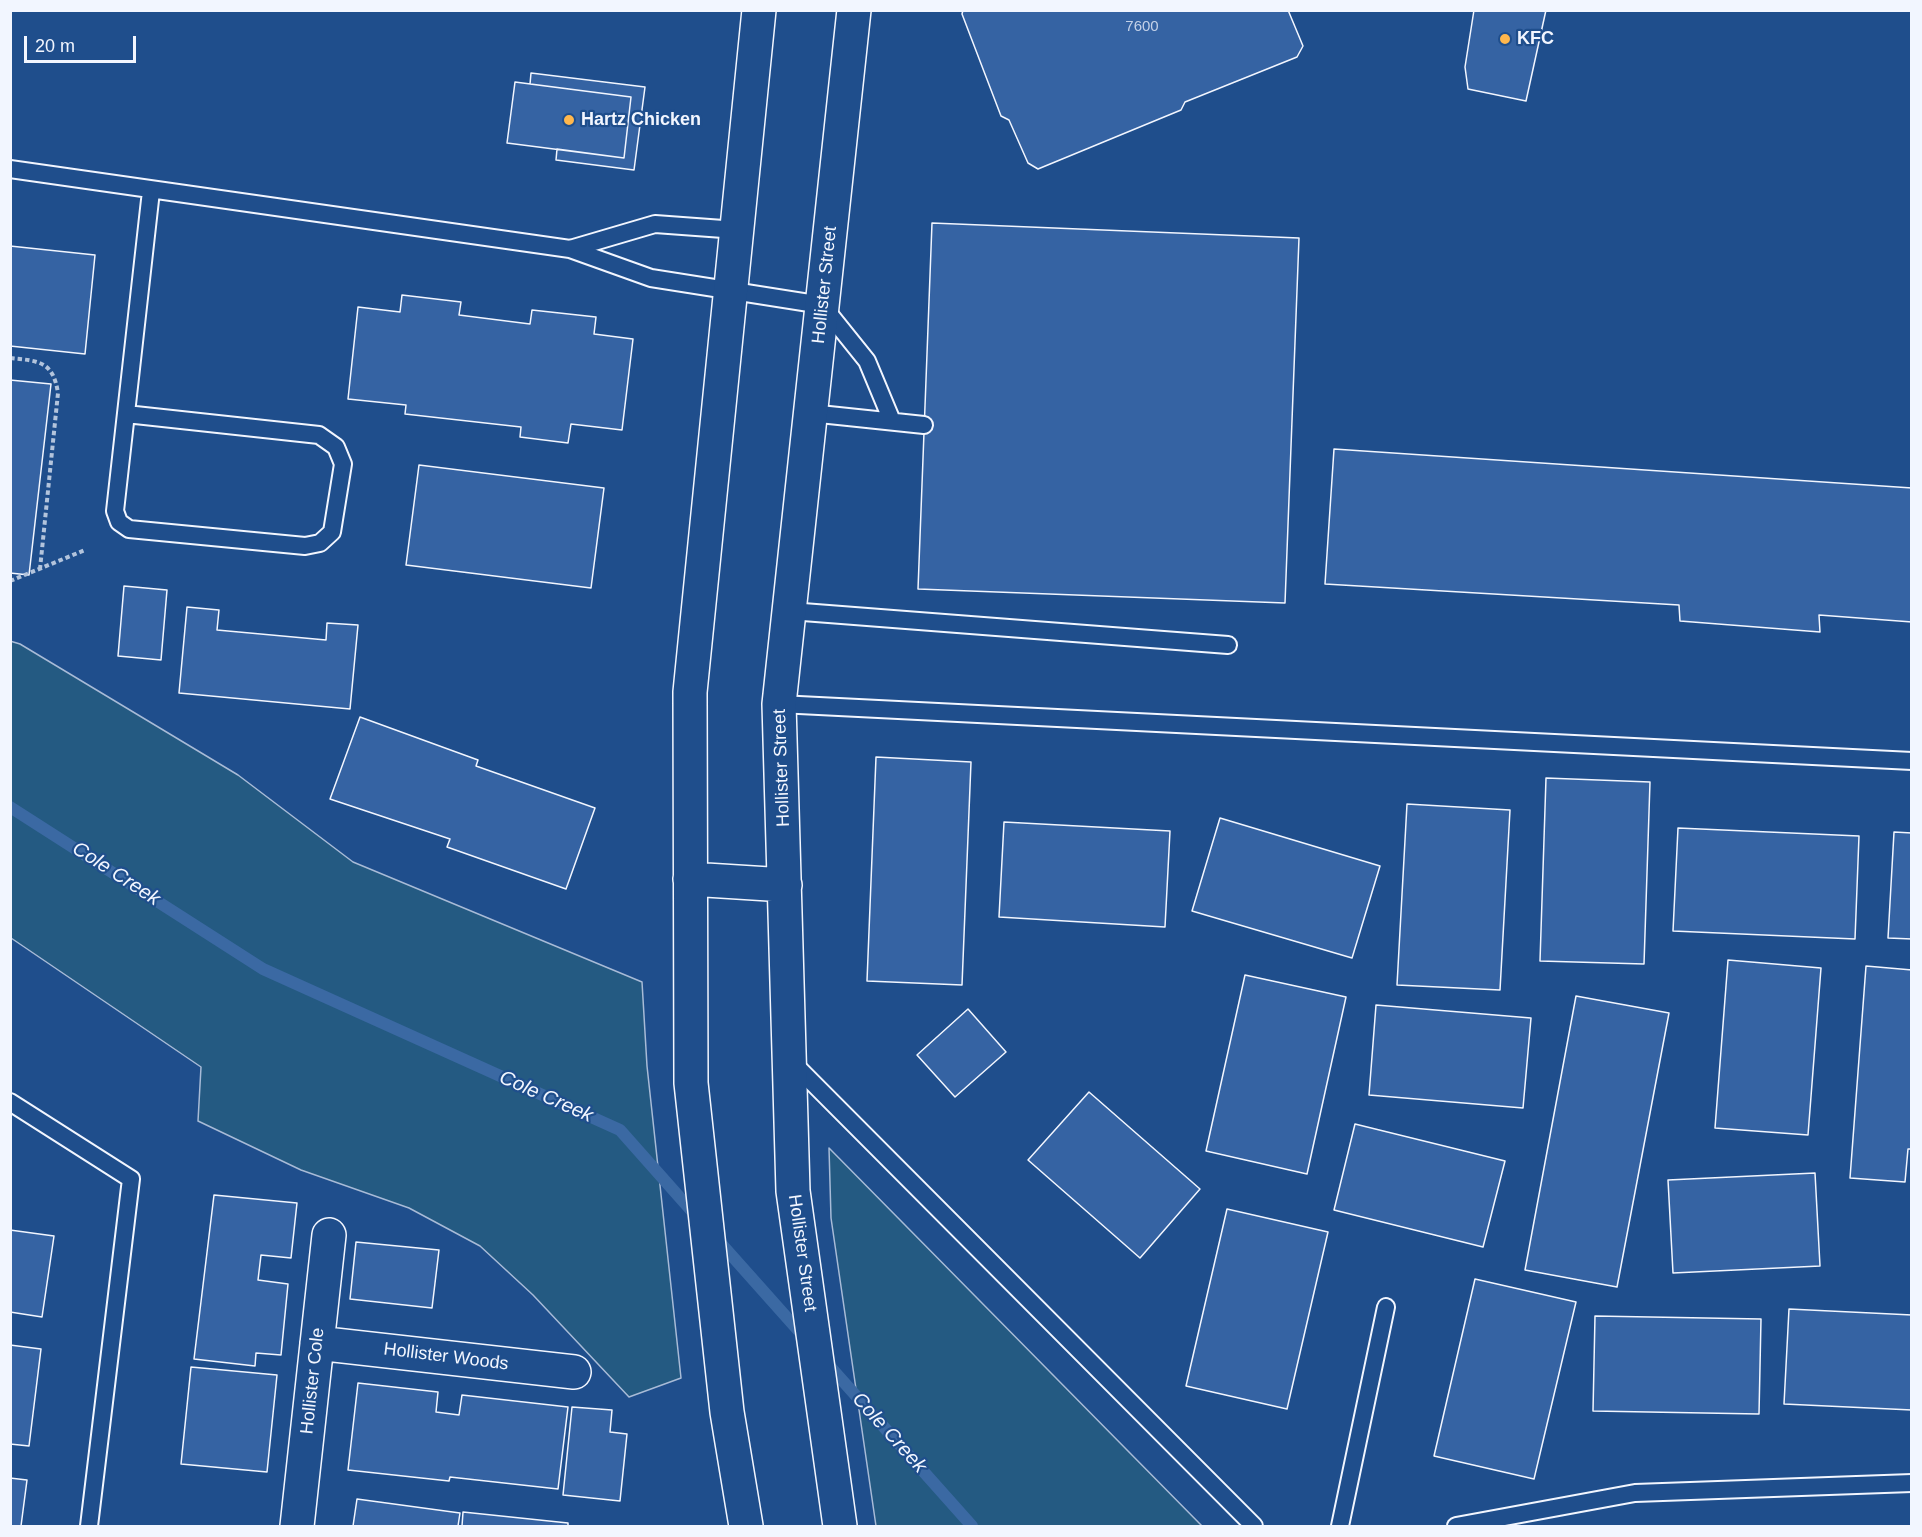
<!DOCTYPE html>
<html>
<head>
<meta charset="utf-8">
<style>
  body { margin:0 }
  #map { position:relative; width:1922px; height:1537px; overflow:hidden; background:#1f4e8c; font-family:Helvetica,sans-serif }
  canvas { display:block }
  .frame { position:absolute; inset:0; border:12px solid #f2f6ff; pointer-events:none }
  .scale { position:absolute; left:24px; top:36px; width:112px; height:27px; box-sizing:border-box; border:3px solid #f2f6ff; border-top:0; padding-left:8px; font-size:18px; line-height:21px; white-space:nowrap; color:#f2f6ff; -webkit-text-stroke:4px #1f4e8c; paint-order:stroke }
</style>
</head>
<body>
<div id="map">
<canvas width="1922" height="1537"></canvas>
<div class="frame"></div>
<div class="scale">20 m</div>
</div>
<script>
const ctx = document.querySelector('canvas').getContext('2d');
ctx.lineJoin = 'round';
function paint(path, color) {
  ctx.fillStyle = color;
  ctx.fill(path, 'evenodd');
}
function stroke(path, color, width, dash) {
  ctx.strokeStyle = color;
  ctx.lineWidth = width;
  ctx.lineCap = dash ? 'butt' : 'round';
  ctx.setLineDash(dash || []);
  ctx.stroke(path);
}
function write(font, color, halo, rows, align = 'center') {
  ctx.font = font + ' Helvetica,sans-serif';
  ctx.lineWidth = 4.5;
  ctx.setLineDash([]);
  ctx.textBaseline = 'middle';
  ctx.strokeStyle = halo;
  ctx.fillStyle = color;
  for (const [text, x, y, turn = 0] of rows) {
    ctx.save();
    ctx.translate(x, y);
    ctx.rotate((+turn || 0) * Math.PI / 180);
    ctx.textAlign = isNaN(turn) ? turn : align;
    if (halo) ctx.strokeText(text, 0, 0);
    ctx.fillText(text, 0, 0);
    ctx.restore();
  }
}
const green = new Path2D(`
  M10,641L20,644L238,775L353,862L642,982L647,1066L681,1378L629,1397L533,1295L480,1246L409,1208L301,1170L198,1121L201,1067L11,938Z
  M829,1148L1202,1526H876L831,1218Z`);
paint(green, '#245a82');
stroke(green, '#a8bbd7', 1.5);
stroke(new Path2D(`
  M10,807L263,969L620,1130L698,1218
  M716,1238L806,1339
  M825,1361L972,1526`), '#3b69a3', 12);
const building = new Path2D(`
  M963,10H1288L1303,46L1297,57L1185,102L1181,110L1038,169L1028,163L1009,120L1001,116L962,14Z
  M1474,10H1546L1526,101L1468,89L1465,67Z
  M531,73L645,87L634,170L556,160L557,149L624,158L631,97L530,84Z
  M515,82L631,97L624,158L507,143Z
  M932,223L1299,238L1285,603L918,589Z
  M10,246L95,255L85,354L10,346Z
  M402,295L461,302L459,315L530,324L532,310L596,317L594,334L633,339L622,430L571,424L568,443L520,437L521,427L405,414L406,405L348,399L358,307L400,312Z
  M10,380L51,384L29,575L10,573Z
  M1334,449L1912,488V622L1819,615L1820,632L1680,621L1679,605L1325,584Z
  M419,465L604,488L591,588L406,565Z
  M124,586L167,590L161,660L118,656Z
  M187,607L219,610L217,630L326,640L327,623L358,625L350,709L179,693Z
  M360,717L478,760L476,766L595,808L566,889L447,847L450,839L330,799Z
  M876,757L971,762L962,985L867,981Z
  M1546,778L1650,782L1644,964L1540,961Z
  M1407,804L1510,810L1500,990L1397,985Z
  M1220,818L1380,866L1352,958L1192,911Z
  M1004,822L1170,831L1165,927L999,917Z
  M1678,828L1859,836L1855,939L1673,931Z
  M1894,832L1912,833V939L1888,938Z
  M1728,960L1821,968L1808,1135L1715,1128Z
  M1866,966L1912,970V1149H1908L1905,1182L1850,1178Z
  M1245,975L1346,997L1307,1174L1206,1151Z
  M1576,996L1669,1013L1617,1287L1525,1270Z
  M1376,1005L1531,1018L1523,1108L1369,1095Z
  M968,1009L1006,1052L955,1097L917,1055Z
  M1089,1092L1200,1189L1140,1258L1028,1160Z
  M1355,1124L1505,1161L1483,1247L1334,1210Z
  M1815,1173L1820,1266L1673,1273L1668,1180Z
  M214,1195L297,1203L291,1258L261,1255L258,1280L288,1284L281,1355L256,1353L255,1366L194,1359Z
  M1227,1209L1328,1232L1287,1409L1186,1386Z
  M10,1230L54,1236L42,1317L10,1312Z
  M356,1242L439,1250L432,1308L350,1299Z
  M1475,1279L1576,1302L1534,1479L1434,1456Z
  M1789,1309L1912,1315V1410L1784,1404Z
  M1595,1316L1761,1319L1759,1414L1593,1411Z
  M10,1345L41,1349L29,1446L10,1444Z
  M191,1367L277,1375L267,1472L181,1464Z
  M358,1383L438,1392L436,1412L459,1415L462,1395L568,1407L558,1489L450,1477L449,1481L348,1470Z
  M572,1407L612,1410L610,1432L627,1434L620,1501L563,1495Z
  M10,1478L27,1480L21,1526H10Z
  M357,1499L460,1513L458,1526H353Z
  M463,1512L568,1523V1526H462Z`);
paint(building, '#3563a3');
stroke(building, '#f2f6ff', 1.5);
const service = new Path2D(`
  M10,169L570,249L651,278L822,305L867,361L892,421
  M570,249L655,224L737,230
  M810,413L924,425
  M126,414L319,435L336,447L343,464L332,532L320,543L305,546L129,529L119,522L115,511L151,191
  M790,611L1228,645
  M779,704L1912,761
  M791,1061L1254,1526
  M10,1102L131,1179L89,1526
  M1340,1526L1386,1307
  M1456,1526L1635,1493L1912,1483`);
const minor = new Path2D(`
  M317,1343L574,1372
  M297,1526L329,1235`);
const secondary = new Path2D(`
  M690,879L785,885
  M746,1526L727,1412L691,1083L690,692L759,10
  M840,1526L793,1191L779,704L854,10`);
stroke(service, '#f2f6ff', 20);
stroke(minor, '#f2f6ff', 36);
stroke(secondary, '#f2f6ff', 36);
stroke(new Path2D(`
  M10,358C39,361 53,361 58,393L40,569
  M10,581L85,550`), '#b3c4dc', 4, [4.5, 3]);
stroke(service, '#1f4e8c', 16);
stroke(minor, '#1f4e8c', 33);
stroke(secondary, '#1f4e8c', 33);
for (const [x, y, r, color] of [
  [1505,39,6,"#ffb74d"],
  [569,120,6,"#ffb74d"]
]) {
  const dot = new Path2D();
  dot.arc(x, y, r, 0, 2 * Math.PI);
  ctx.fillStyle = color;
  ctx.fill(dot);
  stroke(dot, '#1f4e8c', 2);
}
write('15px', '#c3d1e8', null, [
  ["7600",1142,27]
]);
write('bold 18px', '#f2f6ff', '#1f4e8c', [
  ["KFC",1517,39],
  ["Hartz Chicken",581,120]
], 'left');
write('18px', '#f2f6ff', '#1f4e8c', [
  ["Hollister Street",825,285,-84],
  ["Hollister Street",782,768,-92],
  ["Hollister Street",802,1253,82],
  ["Hollister Woods",446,1357,7],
  ["Hollister Cole",313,1381,-84]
]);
write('italic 20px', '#f2f6ff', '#1f4e8c', [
  ["Cole Creek",116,874,33],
  ["Cole Creek",546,1097,24],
  ["Cole Creek",889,1433,48]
]);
</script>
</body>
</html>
